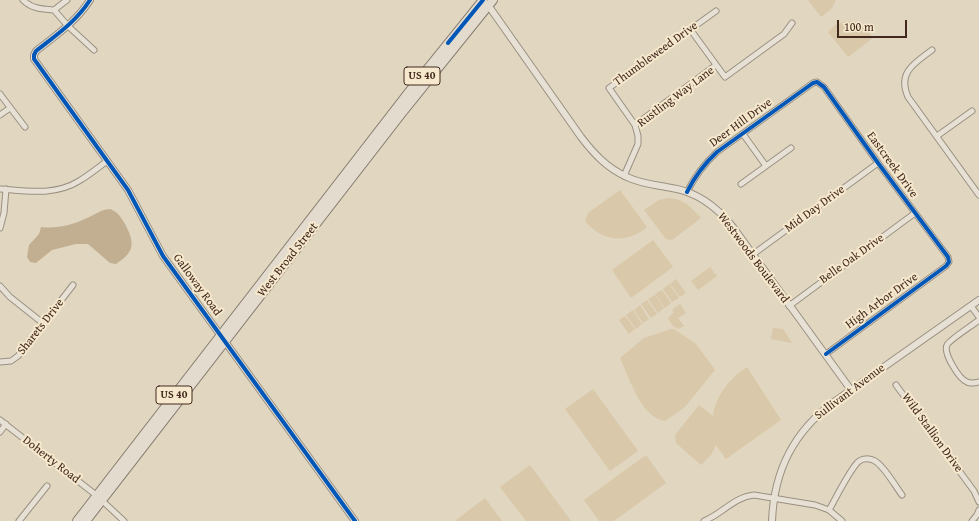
<!DOCTYPE html>
<html>
<head>
<meta charset="utf-8">
<style>
  body { margin:0 }
  #map { position:relative; width:979px; height:521px; overflow:hidden; background:#e1d6bf; font-family:"Gentium Book Plus",serif }
  canvas { display:block }
  .scale { position:absolute; left:837px; top:20px; width:70px; height:18px; box-sizing:border-box; border:2px solid #43281e; border-top:0; padding-left:5px; font-size:12px; line-height:14px; white-space:nowrap; color:#43281e; -webkit-text-stroke:3px #f5e8cc; paint-order:stroke }
</style>
</head>
<body>
<div id="map">
<canvas width="979" height="521"></canvas>
<div class="scale">100 m</div>
</div>
<script>
const ctx = document.querySelector('canvas').getContext('2d');
ctx.lineJoin = 'round';
function paint(path, color) {
  ctx.fillStyle = color;
  ctx.fill(path, 'evenodd');
}
function stroke(path, color, width, dash) {
  ctx.strokeStyle = color;
  ctx.lineWidth = width;
  ctx.lineCap = dash ? 'butt' : 'round';
  ctx.setLineDash(dash || []);
  ctx.stroke(path);
}
function write(font, color, halo, rows, align = 'center') {
  ctx.font = font + ' "Gentium Book Plus",serif';
  ctx.lineWidth = 4;
  ctx.setLineDash([]);
  ctx.textBaseline = 'middle';
  ctx.strokeStyle = halo;
  ctx.fillStyle = color;
  for (const [text, x, y, turn = 0] of rows) {
    ctx.save();
    ctx.translate(x, y);
    ctx.rotate((+turn || 0) * Math.PI / 180);
    ctx.textAlign = isNaN(turn) ? turn : align;
    if (halo) ctx.strokeText(text, 0, 0);
    ctx.fillText(text, 0, 0);
    ctx.restore();
  }
}
paint(new Path2D(`
  M808,0H836L832,8L821,17Z
  M847,21C861,23 865,26 873,38L848,57L828,32L835,25Z
  M620,190L647,227C627,244 602,242 585,221L588,213Z
  M669,198C684,199 691,207 701,218L672,240L666,239L644,210L659,200Z
  M653,240L673,267L631,298L612,270Z
  M710,267L717,276L698,290L691,281Z
  M676,279L686,293L680,297L670,284Z
  M669,284L679,298L672,302L663,289Z
  M662,290L671,303L665,308L655,294Z
  M655,295L664,308L658,313L648,299Z
  M647,300L657,314L651,318L641,304Z
  M680,304L686,313L678,318L684,326L678,329L672,325L668,318L674,312L672,310Z
  M640,305L649,319L643,323L634,310Z
  M633,310L642,324L636,329L626,315Z
  M625,316L635,329L629,334L619,320Z
  M773,328L783,329L792,343L771,339Z
  M671,329H674L696,344L715,370L685,407L665,421C641,418 629,377 620,358L644,338Z
  M747,367L781,420L726,459L716,445L711,455L701,465L676,443L675,435L699,405L713,416C716,395 730,378 747,367Z
  M593,389L638,451L610,471L565,409Z
  M646,455L666,483L614,521H599L584,500Z
  M530,465L571,521H526L500,487Z
  M485,498L502,521H456V520Z`), '#d9c8a9');
paint(new Path2D(`
  M110,209C118,212 121,217 125,224C135,243 135,252 116,264L110,263L88,244H76L52,250L36,263L30,262L27,257L29,245L39,234L41,227C56,229 73,225 87,218C97,214 99,210 110,209Z`), '#c2af92');
const minor = new Path2D(`
  M23,0C32,9 42,9 54,10L68,26L94,50
  M54,10L67,0
  M690,29L725,77L784,34L792,23
  M932,50C915,63 897,72 908,97L979,195
  M0,94L25,127
  M0,115L10,108
  M635,125L716,65
  M743,134L766,166
  M937,136L972,111
  M624,176L638,144V136L635,125L609,88L716,11
  M741,184L791,148
  M0,189C26,191 55,196 79,181C89,175 98,168 107,161
  M687,192C695,176 704,164 717,152L813,83L817,82L824,87L878,163L948,257L949,262L946,266L826,354
  M0,228L4,213L6,189
  M752,255L878,163
  M0,286L10,297L44,324
  M789,306L915,213
  M971,306L979,317
  M979,320C973,325 949,340 947,345C943,353 959,379 967,382C971,384 975,383 979,382
  M0,362L11,361L18,356L73,285
  M896,385L974,491L979,502
  M0,420L96,495L124,521
  M0,432L6,424
  M829,510C836,498 849,471 858,462C862,458 870,458 875,461C885,467 895,486 902,495
  M19,521L47,486
  M704,521C722,514 734,497 754,495L815,505L829,510L842,521
  M972,521L977,515L979,510`);
const tertiary = new Path2D(`
  M90,0C76,22 56,35 36,51L34,55V59L128,190L163,256L355,521
  M488,5L581,137C594,154 607,168 627,177C641,184 657,185 672,188C697,192 717,207 733,227L851,390
  M772,521C774,471 793,432 834,402L979,300`);
const primary = new Path2D(`
  M77,521L408,93L483,0
  M86,521L402,113L493,0`);
stroke(minor, '#9a9082', 7);
stroke(tertiary, '#9a9082', 8);
stroke(primary, '#847a6d', 10);
stroke(minor, '#e7e1d5', 5);
stroke(tertiary, '#e7e1d5', 6);
stroke(primary, '#e3dcce', 8);
stroke(new Path2D(`
  M90,0C76,22 56,35 36,51L34,55V59L128,190L163,256L355,521
  M448,43L483,0
  M687,192C695,176 704,164 717,152L813,83L817,82L824,87L878,163L948,257L949,262L946,266L826,354`), '#0057b8', 4);
for (const [x, y, w] of [
  [422,76,36],
  [174,395,36]
]) {
  const box = new Path2D();
  box.roundRect(x - w / 2, y - 9, w, 18, 3);
  ctx.fillStyle = '#f5e8cc';
  ctx.fill(box);
  stroke(box, '#43281e', 1);
}
write('bold 11px', '#43281e', null, [
  ["US 40",422,76],
  ["US 40",174,395]
]);
write('12px', '#43281e', '#f5e8cc', [
  ["Thumbleweed Drive",656,54,-36],
  ["Rustling Way Lane",676,97,-37],
  ["Deer Hill Drive",741,123,-36],
  ["Eastcreek Drive",892,165,54],
  ["Mid Day Drive",815,209,-36],
  ["Westwoods Boulevard",753,258,53],
  ["Belle Oak Drive",852,259,-36],
  ["West Broad Street",288,260,-52],
  ["Galloway Road",197,285,54],
  ["High Arbor Drive",882,301,-36],
  ["Sharets Drive",41,327,-52],
  ["Sullivant Avenue",850,392,-37],
  ["Wild Stallion Drive",932,433,54],
  ["Doherty Road",51,460,38]
]);
</script>
</body>
</html>
